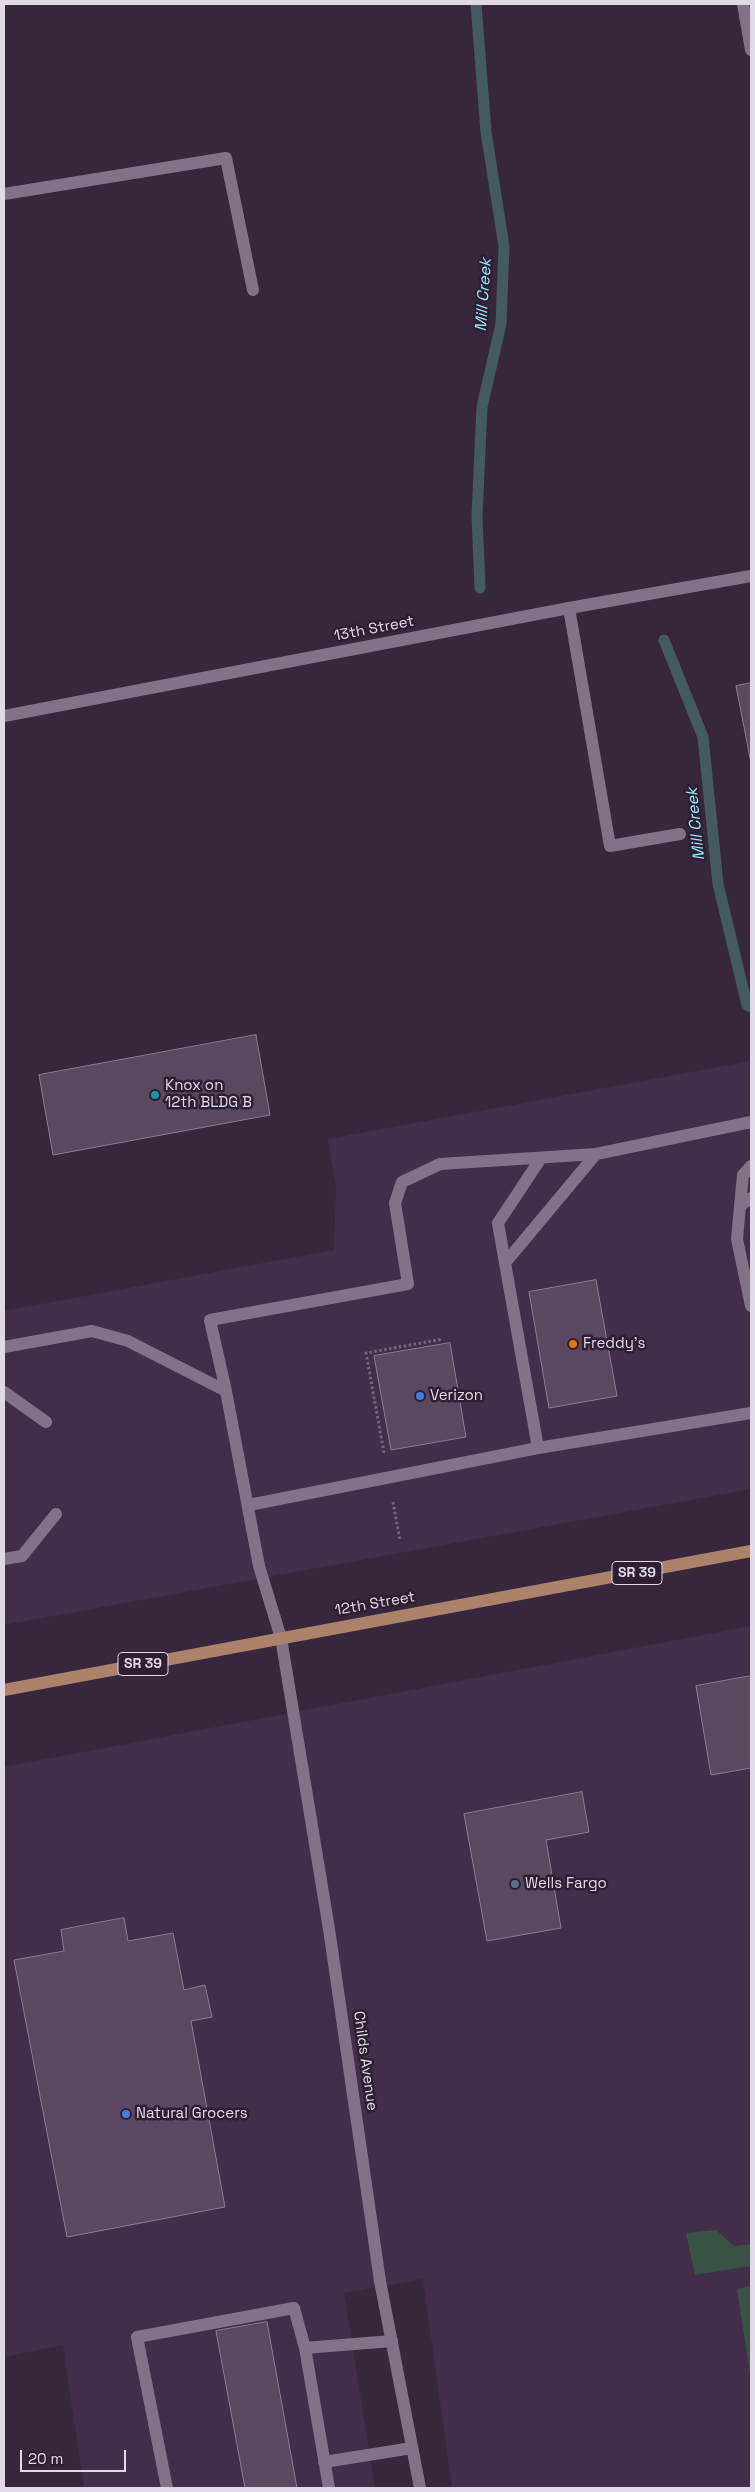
<!DOCTYPE html>
<html>
<head>
<meta charset="utf-8">
<style>
  body { margin:0 }
  #map { position:relative; width:755px; height:2492px; overflow:hidden; background:#37273d; font-family:"Space Grotesk",sans-serif }
  canvas { display:block }
  .frame { position:absolute; inset:0; border:5px solid #e2d8e6; pointer-events:none }
  .scale { position:absolute; left:20px; top:2450px; width:106px; height:22px; box-sizing:border-box; border:2px solid #e2d8e6; border-top:0; padding-left:6px; font-size:15px; line-height:18px; white-space:nowrap; color:#e2d8e6; -webkit-text-stroke:4px #2d1e33; paint-order:stroke }
</style>
</head>
<body>
<div id="map">
<canvas width="755" height="2492"></canvas>
<div class="frame"></div>
<div class="scale">20 m</div>
</div>
<script>
const ctx = document.querySelector('canvas').getContext('2d');
ctx.lineJoin = 'round';
function paint(path, color) {
  ctx.fillStyle = color;
  ctx.fill(path, 'evenodd');
}
function stroke(path, color, width, dash) {
  ctx.strokeStyle = color;
  ctx.lineWidth = width;
  ctx.lineCap = dash ? 'butt' : 'round';
  ctx.setLineDash(dash || []);
  ctx.stroke(path);
}
function write(font, color, halo, rows, align = 'center') {
  ctx.font = font + ' "Space Grotesk",sans-serif';
  ctx.lineWidth = 5;
  ctx.setLineDash([]);
  ctx.textBaseline = 'middle';
  ctx.strokeStyle = halo;
  ctx.fillStyle = color;
  for (const [text, x, y, turn = 0] of rows) {
    ctx.save();
    ctx.translate(x, y);
    ctx.rotate((+turn || 0) * Math.PI / 180);
    ctx.textAlign = isNaN(turn) ? turn : align;
    if (halo) ctx.strokeText(text, 0, 0);
    ctx.fillText(text, 0, 0);
    ctx.restore();
  }
}
paint(new Path2D(`
  M751,1061V1489L4,1625V1311L334,1250L336,1188L328,1139Z
  M751,1626V2488H452L423,2279L344,2293L375,2488H84L63,2345L4,2357V1767Z`), '#422e4a');
paint(new Path2D(`
  M716,2230L734,2246L751,2244V2266L695,2275L686,2233Z
  M751,2286V2380L737,2289Z`), '#385343');
stroke(new Path2D(`
  M476,4L486,132L504,246L501,324L482,407L477,516L480,588
  M664,640L703,737L718,884L747,1005L751,1007`), '#445a62', 11);
const building = new Path2D(`
  M751,683V763L736,686Z
  M256,1035L270,1115L53,1155L39,1075Z
  M596,1280L617,1396L549,1408L529,1292Z
  M450,1343L466,1437L391,1450L374,1356Z
  M751,1676V1768L711,1775L696,1686Z
  M582,1792L589,1832L546,1840L561,1928L487,1941L464,1814Z
  M124,1918L128,1941L173,1933L184,1990L205,1985L212,2017L191,2021L225,2207L67,2237L14,1960L64,1951L61,1930Z
  M267,2322L297,2488H245L216,2331Z`);
paint(building, '#594860');
stroke(building, '#8d7b95', 1);
stroke(new Path2D(`
  M384,1453L366,1353L443,1339
  M393,1502L400,1540`), '#736679', 3, [2.5, 2.5]);
stroke(new Path2D(`
  M4,194L226,158L253,290
  M569,608L610,846L680,834
  M751,1198L740,1206L737,1239L751,1306
  M740,1206L743,1175L751,1166
  M505,1263L498,1223L541,1158
  M4,1347L92,1331L128,1341L226,1391L259,1566L281,1638
  M226,1391L210,1320L408,1284L395,1203L402,1182L440,1164L596,1154L751,1122
  M4,1392L46,1422
  M538,1448L505,1263L596,1154
  M249,1505L538,1448L751,1413
  M4,1559L22,1556L56,1514
  M305,2348L329,2488
  M324,2462L412,2448
  M167,2488L137,2337L294,2308L305,2348L392,2341`), '#83718a', 12);
stroke(new Path2D(`
  M4,716L569,608L751,576
  M281,1638L329,1929L380,2281L420,2488`), '#83718a', 12);
stroke(new Path2D(`
  M743,4L751,50`), '#83718a', 12);
stroke(new Path2D(`
  M4,1690L751,1551`), '#ac826a', 12);
for (const [x, y, r, color] of [
  [155,1095,5,"#0f9aa8"],
  [573,1344,5,"#e8710a"],
  [420,1396,5,"#3f7fe0"],
  [515,1884,5,"#5c6f8a"],
  [126,2114,5,"#3f7fe0"]
]) {
  const dot = new Path2D();
  dot.arc(x, y, r, 0, 2 * Math.PI);
  ctx.fillStyle = color;
  ctx.fill(dot);
  stroke(dot, '#2d1e33', 2);
}
for (const [x, y, w] of [
  [637,1573,50],
  [143,1664,50]
]) {
  const box = new Path2D();
  box.roundRect(x - w / 2, y - 11.5, w, 23, 4);
  ctx.fillStyle = '#2d1e33';
  ctx.fill(box);
  stroke(box, '#e2d8e6', 1);
}
write('bold 14px', '#e2d8e6', null, [
  ["SR 39",637,1573],
  ["SR 39",143,1664]
]);
write('15px', '#e2d8e6', '#2d1e33', [
  ["13th Street",374,629,-11],
  ["12th Street",375,1604,-10],
  ["Childs Avenue",365,2061,82]
]);
write('15px', '#e2d8e6', '#2d1e33', [
  ["Knox on",165,1086],
  ["12th BLDG B",165,1103],
  ["Freddy's",583,1344],
  ["Verizon",430,1396],
  ["Wells Fargo",525,1884],
  ["Natural Grocers",136,2114]
], 'left');
write('italic 16px', '#97ecfa', '#2d1e33', [
  ["Mill Creek",484,295,-86],
  ["Mill Creek",696,824,-96]
]);
</script>
</body>
</html>
